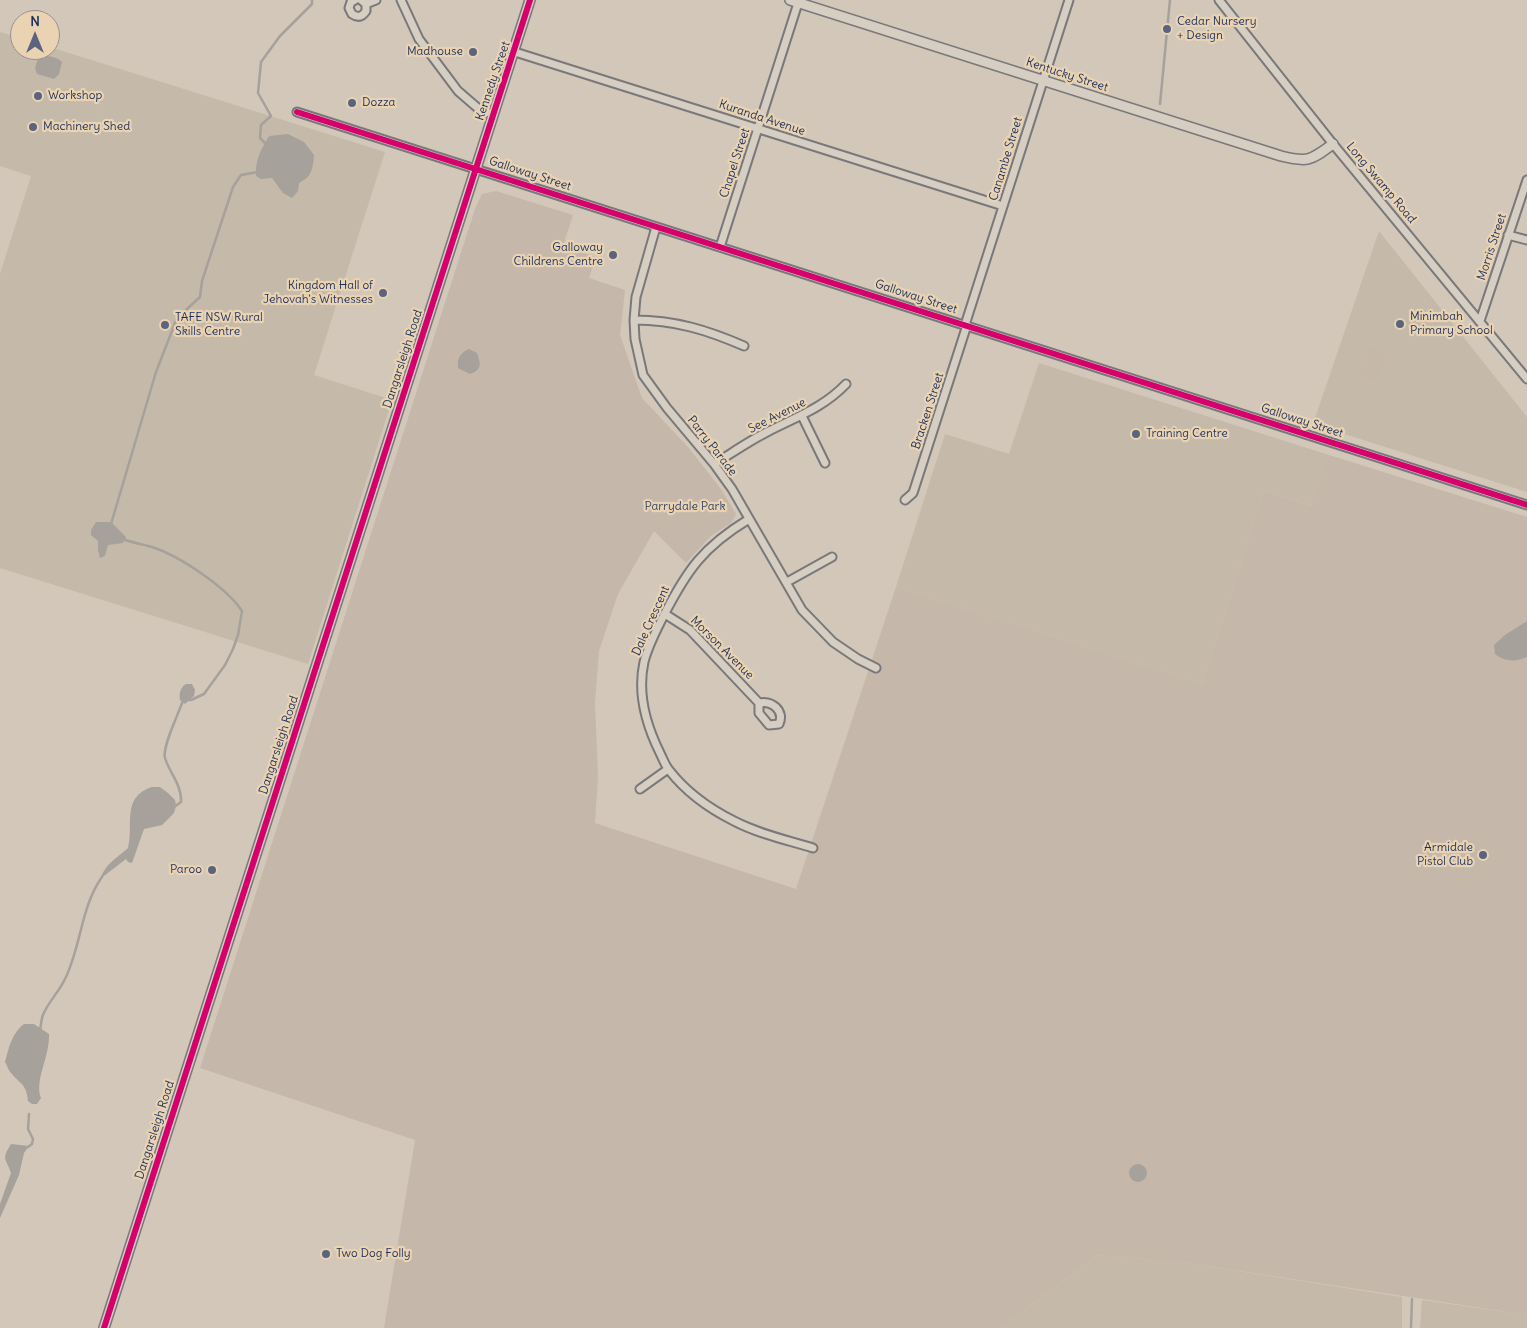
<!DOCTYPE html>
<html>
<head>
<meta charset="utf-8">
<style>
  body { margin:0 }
  #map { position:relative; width:1527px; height:1328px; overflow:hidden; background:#d2c7b8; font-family:Delius,sans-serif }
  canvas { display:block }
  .north { position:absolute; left:10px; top:10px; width:50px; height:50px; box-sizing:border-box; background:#e9d3b2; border:1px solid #979190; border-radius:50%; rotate:0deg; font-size:14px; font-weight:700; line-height:20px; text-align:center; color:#1b2f5e }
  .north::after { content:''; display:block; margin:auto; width:18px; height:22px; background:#5b647e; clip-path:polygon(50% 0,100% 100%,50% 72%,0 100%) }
</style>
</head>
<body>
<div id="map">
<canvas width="1527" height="1328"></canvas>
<div class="north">N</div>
</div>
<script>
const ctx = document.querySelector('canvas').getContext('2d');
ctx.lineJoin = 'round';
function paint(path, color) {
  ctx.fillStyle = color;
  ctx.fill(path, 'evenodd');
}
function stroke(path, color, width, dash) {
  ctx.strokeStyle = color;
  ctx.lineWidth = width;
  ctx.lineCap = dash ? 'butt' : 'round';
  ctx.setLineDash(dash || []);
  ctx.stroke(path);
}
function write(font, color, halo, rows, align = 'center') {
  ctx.font = font + ' Delius,sans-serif';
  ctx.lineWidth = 4.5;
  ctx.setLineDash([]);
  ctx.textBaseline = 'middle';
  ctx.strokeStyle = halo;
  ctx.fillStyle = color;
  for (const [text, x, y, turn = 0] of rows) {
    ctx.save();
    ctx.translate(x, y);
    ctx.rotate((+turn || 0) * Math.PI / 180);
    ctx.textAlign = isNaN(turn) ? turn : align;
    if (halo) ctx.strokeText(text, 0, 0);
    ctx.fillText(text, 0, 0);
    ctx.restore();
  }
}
paint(new Path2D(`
  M0,32L20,38V50H50V47L385,152L314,375L392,400L308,664L0,568V274L31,176L0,166Z
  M1379,231L1527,417V492L1313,424Z
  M1039,363L1329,455L1313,506L1264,491L1202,684L896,587L945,434L1009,454Z
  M1097,1255L1181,1262L1402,1297V1328H1001Z
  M1422,1300L1527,1315V1328H1420Z`), '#c5b9aa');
paint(new Path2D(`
  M496,191L573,215L563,246L596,257L589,278L625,290L620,335L642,398L688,447L721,489L736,514L732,522L711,536L686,563L654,531L618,594L599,651L595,703L598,776L595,823L796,889L896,587L1202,684L1264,491L1312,506L1329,455L1527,517V1315L1181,1262L1097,1255L1001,1328H384L415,1140L200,1068L475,209L482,194Z
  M1371,348L1387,356L1374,380L1358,372Z`), '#c5b8aa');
paint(new Path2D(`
  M43,56C50,56 57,57 62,62L59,74L54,79L37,74L35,68L38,58Z
  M288,134L304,142L314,155C313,168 312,177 299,183L298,191L292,198L283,193L272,178L261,179L256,176C255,160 261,149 269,136Z
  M469,349L477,353C481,364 482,370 470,374L458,368C457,358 460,353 469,349Z
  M96,522H111L126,537L123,543L108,545L105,556L100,558L98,550V541L91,535V530Z
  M1527,621V657C1516,662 1505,662 1495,654L1494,645L1505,635Z
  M186,684H192L195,690L194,696L185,704L180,700C179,693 180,688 186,684Z
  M152,787H160L168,793L175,800L176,806L174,813L162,825L144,829L132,863L128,862L126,859L100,879C107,862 116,859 128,848C134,824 121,797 152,787Z
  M24,1024H34L49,1034C50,1056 34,1081 41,1098L37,1104H32L28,1101C26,1083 21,1085 11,1073C8,1070 7,1065 5,1062C9,1047 12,1033 24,1024Z
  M11,1144L29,1146L24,1153L19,1175L0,1218V1204L11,1173C6,1158 1,1160 11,1144Z
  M1129 1173a9 9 0 1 1 18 0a9 9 0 1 1-18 0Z`), '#a7a19c');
stroke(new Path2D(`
  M1160,104L1170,0
  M266,144L260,138L261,125L271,116L258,93L261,62L280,36L312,4V0
  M111,524L156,372L177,318L200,297L202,281L233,187L241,175L258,172
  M123,539C132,543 143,544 152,547C180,556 227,588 242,611L238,635L233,649L225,665L204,694L191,700H189
  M174,807L181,802C182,785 170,774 165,758C162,747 178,715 182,703L184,701
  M40,1030C41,1026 41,1020 43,1015C48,1002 59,992 65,979C81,947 81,906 102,877
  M28,1147L32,1144L33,1139L28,1129L29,1114
  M1411,1328L1412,1299`), '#a7a19c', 2.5);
const minor = new Path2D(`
  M355,0L351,2L349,8L352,14C358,18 362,17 366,11V4L361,0
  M401,0L419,39L458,91L480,110L493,114
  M1219,0L1333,144L1527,379
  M366,4L376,0
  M515,52L1003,206
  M297,112L1527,505
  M656,227L636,297L634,320L635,339L643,375L667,408L714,464L732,489L802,610L833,642L858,659L876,668
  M1508,235L1527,240
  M720,247L799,0
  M634,320C675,320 707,330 744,346
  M1480,321L1527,180
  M965,325L1069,0
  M802,416L825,463
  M714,464C732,453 749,441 767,432C796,417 823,408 846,384
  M905,500L913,493L967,325
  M749,519C703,547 687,570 663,617C656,631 648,646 644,662C637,694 646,725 660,753C663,759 665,765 669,770C686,792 710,809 734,821C759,834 787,840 813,848
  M787,582L832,557
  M665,614L690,630L759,703C772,700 785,711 779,724L769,725L759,713V703
  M640,789L668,769`);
const tertiary = new Path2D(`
  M790,0L1281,156C1309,163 1311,160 1333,144
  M104,1328L530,0`);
stroke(minor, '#79787a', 11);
stroke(tertiary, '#79787a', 12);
stroke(minor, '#d6cec2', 7);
stroke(tertiary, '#d6cec2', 9);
stroke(new Path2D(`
  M297,112L1527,505
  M104,1328L530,0`), '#d6006c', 6);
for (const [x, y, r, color] of [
  [1167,29,5,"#5b647e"],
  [473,52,5,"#5b647e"],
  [38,96,5,"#5b647e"],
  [352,103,5,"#5b647e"],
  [33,127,5,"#5b647e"],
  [613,255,5,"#5b647e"],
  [383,293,5,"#5b647e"],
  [1400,324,5,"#5b647e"],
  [165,325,5,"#5b647e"],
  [1136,434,5,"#5b647e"],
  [1483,855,5,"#5b647e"],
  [212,870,5,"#5b647e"],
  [326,1254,5,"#5b647e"]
]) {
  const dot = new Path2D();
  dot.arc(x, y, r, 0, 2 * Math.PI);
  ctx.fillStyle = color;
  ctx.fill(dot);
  stroke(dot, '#e9d3b2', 2);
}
write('12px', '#1b2f5e', '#e9d3b2', [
  ["Cedar Nursery",1177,22],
  ["+ Design",1177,36],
  ["Madhouse",463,52,"right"],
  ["Workshop",48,96],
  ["Dozza",362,103],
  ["Machinery Shed",43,127],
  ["Galloway",603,248,"right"],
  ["Childrens Centre",603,262,"right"],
  ["Kingdom Hall of",373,286,"right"],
  ["Jehovah's Witnesses",373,300,"right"],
  ["Minimbah",1410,317],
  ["Primary School",1410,331],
  ["TAFE NSW Rural",175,318],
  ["Skills Centre",175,332],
  ["Training Centre",1146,434],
  ["Armidale",1473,848,"right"],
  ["Pistol Club",1473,862,"right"],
  ["Paroo",202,870,"right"],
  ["Two Dog Folly",336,1254]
], 'left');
write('12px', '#1b2f5e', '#e9d3b2', [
  ["Kentucky Street",1067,75,18],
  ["Kennedy Street",493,81,-71],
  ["Kuranda Avenue",762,118,18],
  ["Canambe Street",1006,159,-73],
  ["Chapel Street",735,163,-72],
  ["Galloway Street",530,174,18],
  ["Long Swamp Road",1381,183,50],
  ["Morris Street",1492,247,-72],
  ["Galloway Street",916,297,18],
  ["Dangarsleigh Road",403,359,-72],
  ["Bracken Street",928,411,-72],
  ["See Avenue",777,416,-27],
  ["Galloway Street",1302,421,18],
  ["Parry Parade",712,446,52],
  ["Dale Crescent",651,621,-66],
  ["Morson Avenue",722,648,45],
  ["Dangarsleigh Road",279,745,-72],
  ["Dangarsleigh Road",155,1130,-72]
]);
write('12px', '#344368', '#e9d3b2', [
  ["Parrydale Park",685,507]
]);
</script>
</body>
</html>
